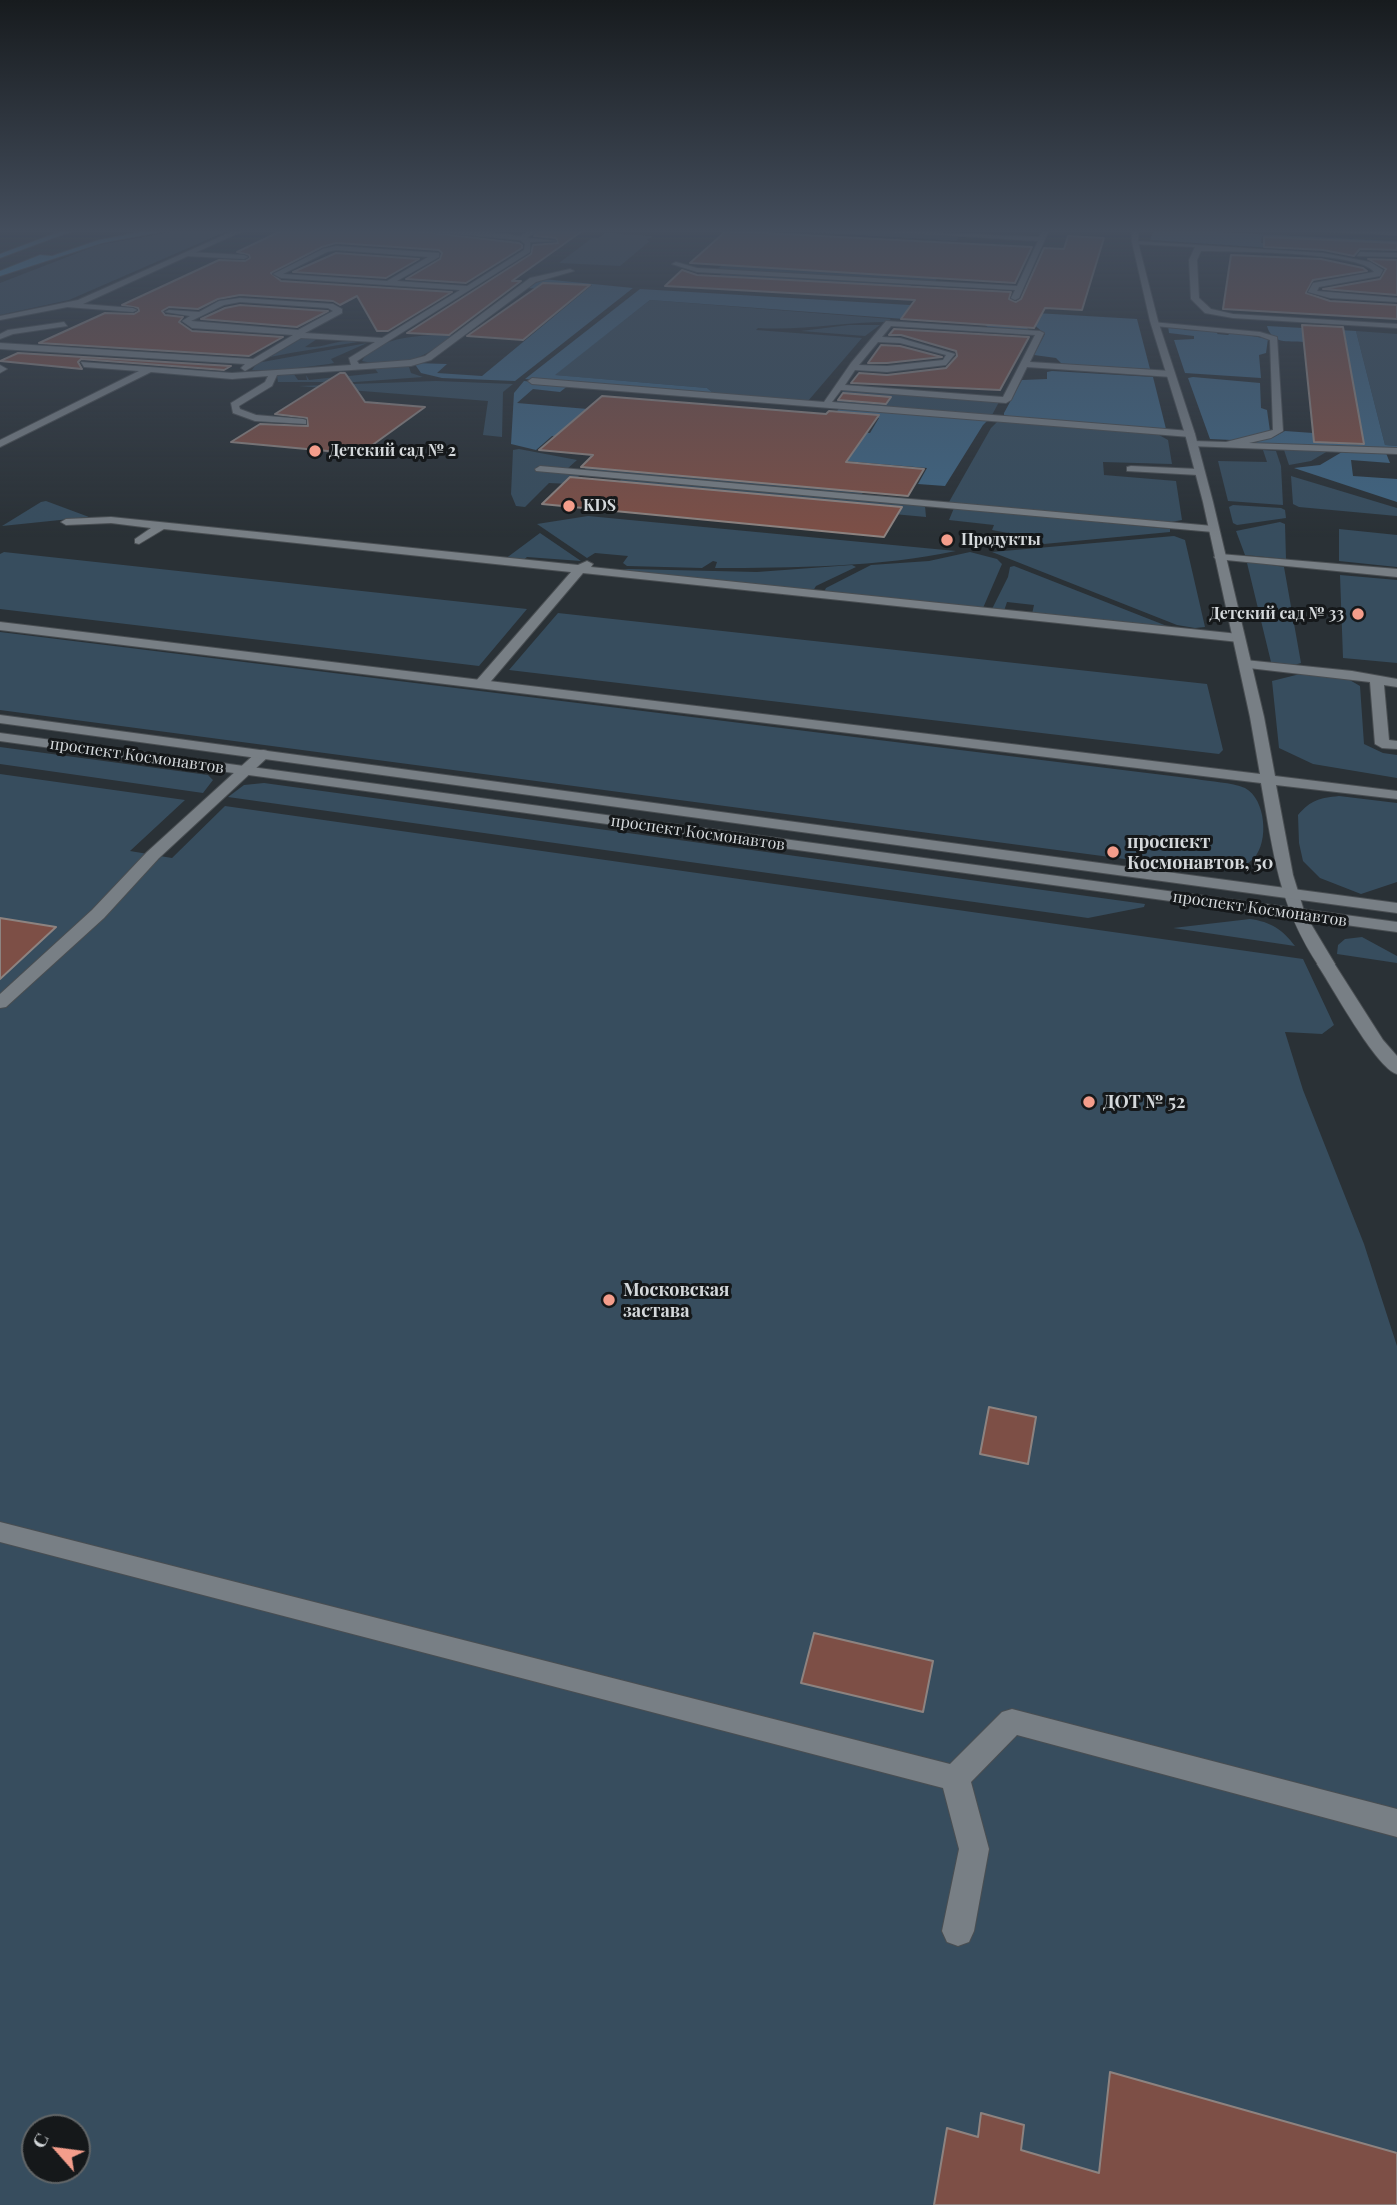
<!DOCTYPE html>
<html>
<head>
<meta charset="utf-8">
<style>
  body { margin:0 }
  #map { position:relative; width:1397px; height:2205px; overflow:hidden; background:#2a3136; font-family:"Playfair Display",serif }
  canvas { display:block }
  .north { position:absolute; left:21px; top:2114px; width:70px; height:70px; box-sizing:border-box; background:#15181a; border:2px solid #616567; border-radius:50%; rotate:298deg; font-size:19px; font-weight:700; line-height:28px; text-align:center; color:#d4d8db }
  .north::after { content:''; display:block; margin:auto; width:24px; height:32px; background:#f49d8b; clip-path:polygon(50% 0,100% 100%,50% 72%,0 100%) }
</style>
</head>
<body>
<div id="map">
<canvas width="1397" height="2205"></canvas>
<div class="north">С</div>
</div>
<script>
const ctx = document.querySelector('canvas').getContext('2d');
ctx.lineJoin = 'round';
function paint(path, color) {
  ctx.fillStyle = color;
  ctx.fill(path, 'evenodd');
}
function stroke(path, color, width, dash) {
  ctx.strokeStyle = color;
  ctx.lineWidth = width;
  ctx.lineCap = dash ? 'butt' : 'round';
  ctx.setLineDash(dash || []);
  ctx.stroke(path);
}
function write(font, color, halo, rows, align = 'center') {
  ctx.font = font + ' "Playfair Display",serif';
  ctx.lineWidth = 6;
  ctx.setLineDash([]);
  ctx.textBaseline = 'middle';
  ctx.strokeStyle = halo;
  ctx.fillStyle = color;
  for (const [text, x, y, turn = 0] of rows) {
    ctx.save();
    ctx.translate(x, y);
    ctx.rotate((+turn || 0) * Math.PI / 180);
    ctx.textAlign = isNaN(turn) ? turn : align;
    if (halo) ctx.strokeText(text, 0, 0);
    ctx.fillText(text, 0, 0);
    ctx.restore();
  }
}
paint(new Path2D(`
  M187,229H232L69,300L0,315V283L98,245Z
  M760,229H830L959,236L957,241Z
  M605,233L653,236L647,240L650,241L620,266L559,263L592,238H598Z
  M722,265L938,277L934,283L716,270Z
  M723,272L912,283L909,289L718,277Z
  M650,300L891,319L887,322C844,322 801,331 758,328L756,330L862,338L808,401L713,393L707,388L554,375Z
  M849,325H880L865,336L801,331Z
  M1356,331L1397,334V446L1385,445Z
  M455,335C425,357 400,370 362,361C374,336 430,334 455,335Z
  M304,337L317,339L305,347C326,349 336,338 358,342C328,347 299,351 270,357Z
  M367,343L331,359L334,363L329,364L282,370H252L257,363Z
  M408,364L411,373L423,377L355,382H278L277,376L293,373L298,380H307L306,375L309,380L346,376L343,371L349,376L378,373L374,367Z
  M436,381L513,384L503,392L502,437L483,435L488,401L299,386Z
  M847,389L999,402L992,415L836,403L843,391Z
  M1005,421L1159,435L1168,440L1172,464L1103,462L1104,475L1176,481L1182,520L1171,522L952,504L949,502L991,428L997,422Z
  M519,449L577,460L567,469L538,466L535,470L581,474L571,484L549,483L525,507L516,506L511,494L513,450Z
  M1263,450L1276,451L1281,466L1283,505L1228,501L1218,461L1267,462Z
  M1284,450L1326,451H1328L1311,461L1289,465Z
  M591,459L867,485L861,496L587,471L584,467Z
  M1291,476L1397,508V516L1299,507L1293,504Z
  M623,478L925,506L926,517L612,488Z
  M46,501L89,517L2,526L41,502Z
  M1233,505L1281,508L1285,510L1286,518L1237,525L1233,523L1229,507Z
  M954,508L1170,529V532L1044,544L1024,536L992,530L994,525L949,520Z
  M588,516L956,551C881,567 792,568 715,568L717,562L713,561L702,568L627,566L623,563L628,556L595,553L587,558L537,524Z
  M1280,522L1285,524L1286,559L1245,555L1236,531Z
  M1339,529L1397,535V567L1339,561Z
  M540,533L581,561L527,557L522,561L505,559Z
  M1174,536L1185,540L1205,627L1195,628L1177,625L992,552Z
  M4,552L527,609L479,666L0,609V554Z
  M970,552L997,559L1002,564L983,608L824,592L826,588L871,565L929,561Z
  M1254,562L1284,567L1301,663L1294,665L1271,662L1247,563Z
  M852,565L856,567L816,586L813,591L618,571L628,569L757,572Z
  M1014,566L1172,628L1032,614L1034,605L1007,602L1004,611L992,609L1008,577L1010,567Z
  M1340,575L1397,580V663L1343,658Z
  M558,613L1207,684L1223,750L1219,754L509,670Z
  M0,632L1196,779C1211,782 1231,782 1245,788C1266,799 1269,842 1254,858C1242,871 1224,872 1208,870L0,710Z
  M1300,674L1348,679L1360,686L1364,744L1383,753L1397,755V778L1313,764L1279,748L1272,681Z
  M0,747L208,775L213,780L203,793L0,764Z
  M0,774L185,800L130,851L172,858L225,806L1303,959L1334,1025L1322,1034L1285,1032L1303,1090L1364,1244L1397,1346V2205H0ZM35,2128H77V2170H35Z
  M264,783L1145,904L1144,907L1088,918L228,797L244,785Z
  M1339,796L1397,803V882L1361,894L1320,878L1303,861L1299,843L1298,815C1311,800 1319,798 1339,796Z
  M1250,919C1271,922 1282,929 1295,946L1173,928Z
  M1362,937L1397,956V963L1337,954L1338,945L1345,939Z`), '#374d5e');
paint(new Path2D(`
  M1176,230L1397,241V243L1262,236L1261,243L1286,245V249L1150,240L1153,231Z
  M543,279L633,288L515,381L442,378L421,373L414,363L447,364L437,373L482,376L592,285L553,283L545,289L525,288Z
  M640,289L1010,311L1031,332L989,328L985,325L650,300L555,375L707,388L713,393L525,379Z
  M1019,312L1137,319L1150,369L1062,364L1056,358L1034,355L1045,334Z
  M1168,326H1183L1184,330L1219,331L1217,334L1228,335L1231,332L1268,339L1266,353L1259,355L1261,378L1185,373L1174,340L1194,339V336L1169,333Z
  M1267,326L1356,331L1385,445L1397,446V450L1252,446L1248,443L1272,438L1285,431L1313,433L1315,442L1364,445L1345,336L1303,333L1304,342C1287,341 1272,344 1267,326Z
  M1052,371L1153,377L1166,429L1004,416V413L1022,380L1047,379V372Z
  M1193,377L1260,383L1261,408L1267,410L1270,431L1267,434L1232,440L1210,439L1188,378Z
  M524,381L569,385L560,392L533,389L517,403L870,433L879,418L835,414L840,407L989,419L983,425L945,486L918,484L927,468L552,436L536,450L511,444L514,393Z
  M1342,452L1386,453L1390,463L1351,460L1353,476L1397,479V502L1294,468L1320,465Z`), '#406582');
const building = new Path2D(`
  M285,229H400L519,243L522,245V248L466,283L406,279L440,259L442,253L439,250L336,243L322,247L271,273L281,281L452,292L388,331H377L357,296L340,305L333,301L240,295L218,299L198,309L169,307L162,311L165,315L183,317L179,322L192,331L283,337L249,356L39,343L105,313L134,314L139,311L138,308L122,305L219,260L245,261L250,258L249,255L237,252Z
  M542,229H585L512,281H521L449,335L407,333L531,254L533,245L558,243L556,238L534,236Z
  M726,231L954,243L1032,247L1015,283L690,263Z
  M1068,236L1104,238L1082,310L1045,308L1034,328L901,319L915,300L665,286L682,270L697,275L1011,292L1009,299L1016,302L1021,299L1044,248L1064,249Z
  M1264,237L1397,243V250L1360,249L1354,256L1323,250L1264,247Z
  M336,253L419,259L386,278L293,272Z
  M1231,255L1321,259L1363,268L1367,271L1313,280L1306,293L1330,301L1397,305V319L1223,309Z
  M1368,259L1397,260V295L1323,289L1380,279L1386,269Z
  M543,283L590,285L523,340L467,336Z
  M240,305L327,311H328L297,327L201,319L225,308Z
  M1302,325L1343,327L1364,444L1314,442Z
  M894,329L1029,337L1000,390L851,383L859,373L887,375L946,368L957,356L956,351L901,335H889Z
  M881,345L900,346L942,357L887,363H868Z
  M18,353L231,366L224,370L81,359L78,362L82,369L0,361Z
  M340,373H345L365,402L425,407L360,454L231,442L260,424L308,426L307,418L275,414Z
  M843,393L891,397L886,404L838,400Z
  M602,396L826,414L829,411L879,415L846,462L924,469L908,496L581,467L593,455L539,450Z
  M570,477L902,507L884,537L542,504Z
  M0,918L56,927L0,979Z
  M989,1407L1036,1417L1028,1464L980,1454Z
  M814,1633L933,1661L923,1712L801,1683Z
  M1110,2072L1397,2153V2205H934L947,2128L978,2137L981,2113L1024,2125L1021,2150L1099,2173Z`);
paint(building, '#7d4f46');
stroke(building, '#8d8380', 2);
const service = new Path2D(`
  M402,229H457L521,236L531,229H539L527,238L556,241L530,242V252L357,361L359,364L410,360L425,356L530,278L570,269L574,271L536,282L431,360L411,366L277,375L272,386L239,406L240,409L256,415L303,419L306,420V424L255,421L233,413L231,403L265,382L268,376L232,379L151,372L0,447V440L139,371L84,367L81,362L232,373L351,365L349,358L375,342L301,338L245,371L241,368L245,364L0,349V343L253,359L293,335L192,328L182,321L190,316L165,312L169,310L199,312L219,301L240,298L333,304L342,309V313L305,333L382,338L460,290L281,278L273,274L323,249L336,246L439,253V257L397,281L467,286L524,250L525,244L520,240ZM336,250L428,257L387,281L283,274L327,252ZM240,302L328,308L333,311L298,330L191,321L224,305Z
  M840,229L1039,237L1043,229L1049,230L1019,298L1015,300L1011,298L1015,290L697,272L672,264L676,262L697,268L1017,286L1038,241Z
  M1133,241L1323,253L1370,262L1383,270L1380,276L1319,287L1317,291L1397,298V302L1330,298L1308,292L1313,283L1374,272C1360,251 1231,252 1201,251L1197,260L1199,298L1211,309L1233,314L1397,324V328L1233,318L1205,313L1191,299L1189,260L1195,247L1135,244Z
  M189,252L244,255L248,257L244,259L186,256Z
  M1360,252L1397,253V257L1357,256Z
  M70,303L133,308L137,310L133,312L67,307Z
  M886,321L1040,331L1044,333L1030,362L1171,371L1175,374L1171,377L1027,367L1011,400L1006,403L841,390L832,402L1190,431L1195,434L1190,437L532,384L528,381L532,378L824,402L851,363ZM891,326L1035,335L1003,397L845,385L855,370L887,372L946,365L955,354L900,338L882,337ZM878,342L900,343L946,355L943,360L887,366L859,365Z
  M64,322L67,326L13,334L0,339V334L8,330Z
  M1152,322L1260,332L1277,337L1283,431L1271,438L1249,443L1397,448V454L1190,446V442L1193,441L1226,442L1273,430L1270,340L1259,336L1155,326Z
  M0,365L7,369L0,373Z
  M540,466L1213,526L1219,529L1213,532L536,471L535,469Z
  M1131,466L1198,469L1203,472L1198,475L1127,471V467Z
  M111,517L578,565L587,561L593,564L591,567L1239,634L1245,638L1239,642L583,573L486,687H476V681L571,572L164,529L139,544L135,543V539L151,528L111,523L66,525L61,522L66,519Z
  M1220,554L1397,569V577L1216,559L1214,557Z
  M1245,660L1352,671L1397,679V687L1384,685L1389,740L1397,741V749L1382,748L1375,744L1370,682L1240,667V661Z
  M263,750L268,751V757L159,858L104,918L6,1007L0,1008V994L92,910L147,852L258,751Z
  M1326,959L1332,960L1383,1040L1397,1056V1074C1376,1068 1331,985 1317,964Z
  M0,1522L950,1764L1002,1712L1012,1709L1397,1809V1837L1017,1735L971,1782L989,1849L974,1931L969,1942L958,1946L947,1942L942,1931L959,1849L943,1788L0,1542Z`);
const minor = new Path2D(`
  M238,229H247L83,304L0,320V316L78,300Z
  M1132,229H1138V242L1158,321L1195,434L1213,502L1264,717L1275,776L1397,791V799L1276,785L1293,875L1305,914L1335,964L1332,968H1320C1278,905 1274,855 1261,783L0,630V622L1260,774L1250,717L1203,502L1185,434L1150,321L1132,242Z
  M1321,229L1397,231V235L1324,231Z`);
const tertiary = new Path2D(`
  M0,715L1397,903V913L0,723Z
  M0,733L1397,922V932L0,741Z`);
const primary = new Path2D(`
  M67,229H77L0,258V254Z
  M158,229H175L102,243L0,276V271L40,255L52,256L99,240Z`);
stroke(service, '#494e52', 2);
stroke(minor, '#494e52', 2);
stroke(tertiary, '#494e52', 2);
stroke(primary, '#494e52', 2);
paint(service, '#787f85');
paint(minor, '#787f85');
paint(tertiary, '#787f85');
paint(primary, '#428ebd');
const sky = ctx.createLinearGradient(0, 0, 0, 538);
sky.addColorStop(0, '#171b1e');
sky.addColorStop(0.43, '#444e5d');
sky.addColorStop(1, '#444e5d00');
ctx.fillStyle = sky;
ctx.fillRect(0, 0, 1397, 538);
for (const [x, y, r, color] of [
  [315,451,7,"#f49d8b"],
  [569,506,7,"#f49d8b"],
  [947,540,7,"#f49d8b"],
  [1358,614,7,"#f49d8b"],
  [1113,852,7,"#f49d8b"],
  [1089,1102,7,"#f49d8b"],
  [609,1300,7,"#f49d8b"]
]) {
  const dot = new Path2D();
  dot.arc(x, y, r, 0, 2 * Math.PI);
  ctx.fillStyle = color;
  ctx.fill(dot);
  stroke(dot, '#15181a', 2.5);
}
write('bold 16px', '#d4d8db', '#15181a', [
  ["Детский сад № 2",329,451],
  ["KDS",583,506],
  ["Продукты",961,540],
  ["Детский сад № 33",1344,614,"right"]
], 'left');
write('16px', '#d4d8db', '#15181a', [
  ["проспект Космонавтов",137,756,8],
  ["проспект Космонавтов",698,833,8],
  ["проспект Космонавтов",1260,909,8]
]);
write('bold 18px', '#d4d8db', '#15181a', [
  ["проспект",1127,842],
  ["Космонавтов, 50",1127,863],
  ["ДОТ № 52",1103,1102],
  ["Московская",623,1290],
  ["застава",623,1311]
], 'left');
</script>
</body>
</html>
